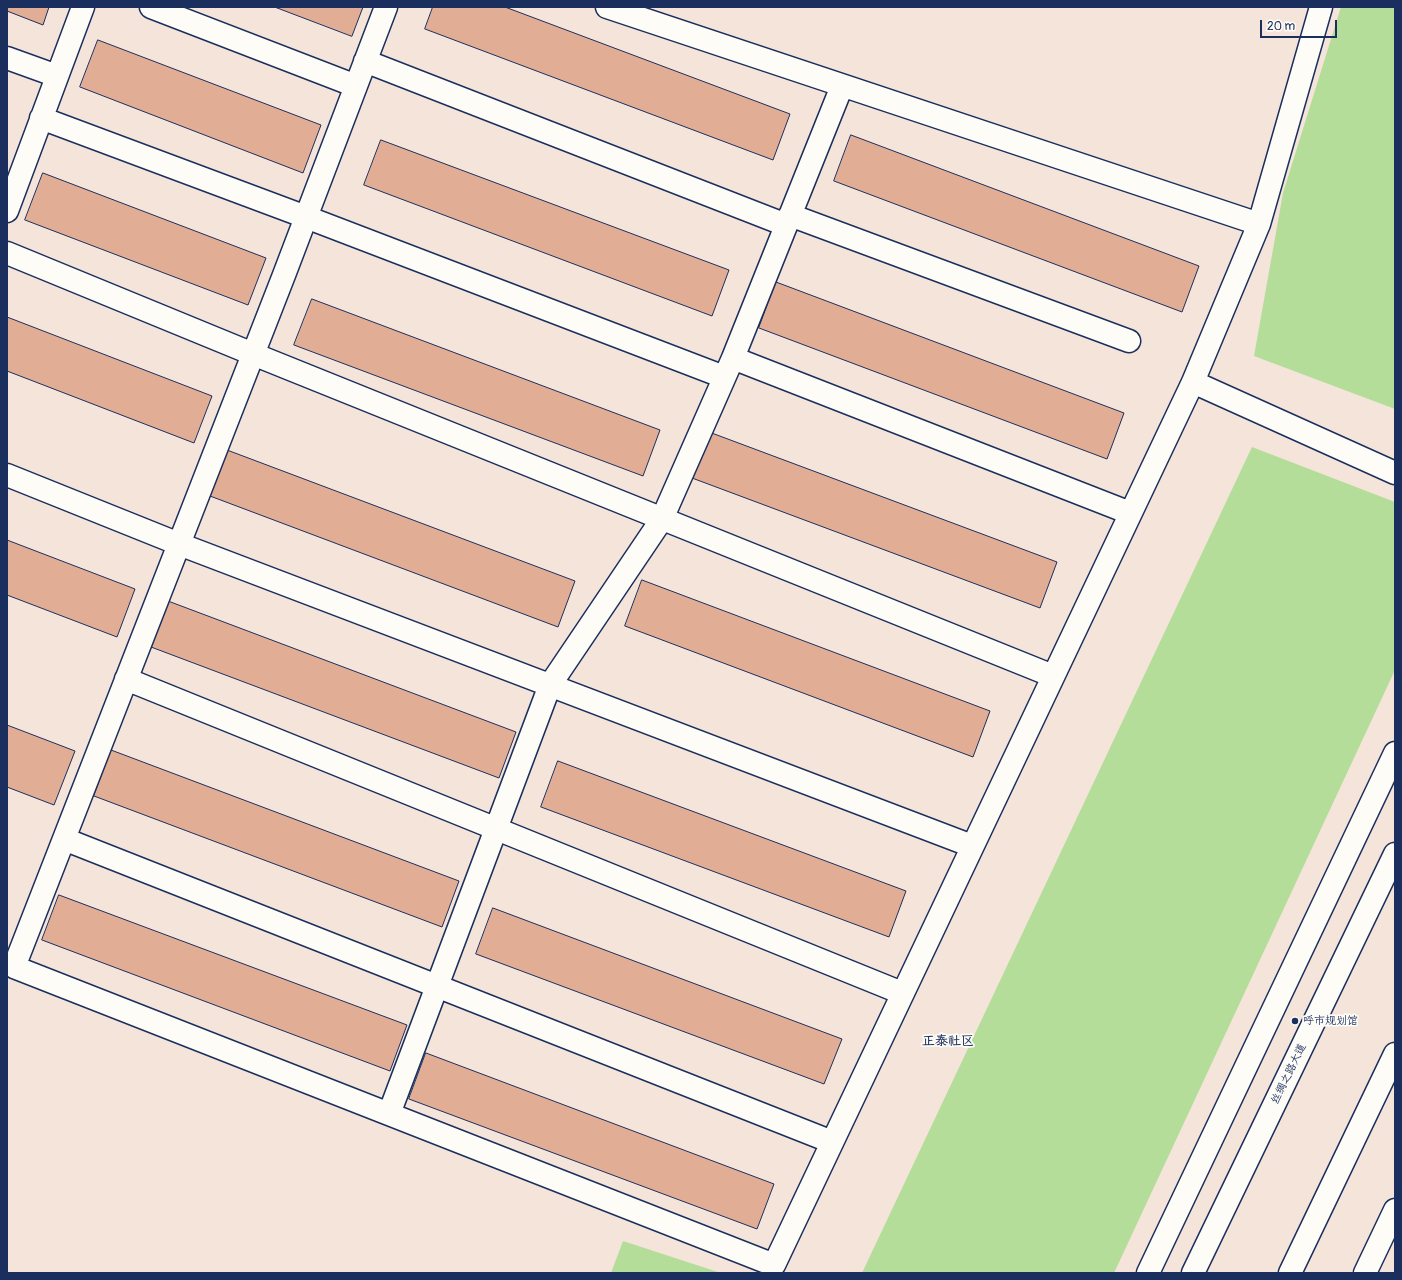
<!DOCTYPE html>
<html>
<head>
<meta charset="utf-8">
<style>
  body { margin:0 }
  #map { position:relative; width:1402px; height:1280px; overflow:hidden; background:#f5e4d9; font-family:Pangolin,sans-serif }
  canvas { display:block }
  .frame { position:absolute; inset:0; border:8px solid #1b2f5e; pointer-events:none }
  .scale { position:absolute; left:1260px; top:20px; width:77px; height:18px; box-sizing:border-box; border:2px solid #1b2f5e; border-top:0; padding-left:5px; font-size:12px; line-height:14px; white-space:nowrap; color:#1b2f5e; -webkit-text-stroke:3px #fdfcf7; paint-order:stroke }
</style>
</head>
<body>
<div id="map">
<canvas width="1402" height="1280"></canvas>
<div class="frame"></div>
<div class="scale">20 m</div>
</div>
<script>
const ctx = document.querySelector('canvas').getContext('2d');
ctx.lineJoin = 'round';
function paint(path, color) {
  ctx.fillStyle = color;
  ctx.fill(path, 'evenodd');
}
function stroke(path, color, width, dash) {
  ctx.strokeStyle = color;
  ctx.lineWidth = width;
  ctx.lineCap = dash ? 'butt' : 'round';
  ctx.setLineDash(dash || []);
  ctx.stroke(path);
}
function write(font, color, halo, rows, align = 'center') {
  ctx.font = font + ' Pangolin,"LXGW WenKai TC",sans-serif';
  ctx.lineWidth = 3.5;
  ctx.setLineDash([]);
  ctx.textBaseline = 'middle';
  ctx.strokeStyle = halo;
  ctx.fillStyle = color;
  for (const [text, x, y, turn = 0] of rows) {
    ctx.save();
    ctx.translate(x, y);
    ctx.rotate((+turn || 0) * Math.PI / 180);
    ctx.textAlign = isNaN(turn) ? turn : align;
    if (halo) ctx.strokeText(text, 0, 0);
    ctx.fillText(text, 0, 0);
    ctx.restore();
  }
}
paint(new Path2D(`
  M1341,7H1395V409L1254,356L1283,193Z
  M1252,447L1395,502V670L1114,1273H862Z
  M623,1241L721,1273H611Z`), '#b4dd9a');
const building = new Path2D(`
  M7,7H49L43,25L7,11Z
  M275,7H363L352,36Z
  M433,7H505L790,114L773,160L425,29Z
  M98,40L321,125L303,173L80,87Z
  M851,135L1199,266L1182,312L834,181Z
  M381,140L729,270L712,316L364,185Z
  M43,173L266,258L248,305L25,220Z
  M776,282L1124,413L1107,459L759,328Z
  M312,299L660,430L643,476L294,345Z
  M7,317L212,396L194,443L7,371Z
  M709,432L1057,562L1040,608L692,478Z
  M227,450L575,581L558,627L210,496Z
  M7,540L135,589L117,637L7,595Z
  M642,580L990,711L973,757L625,626Z
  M168,601L516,732L499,778L151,647Z
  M7,725L75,751L54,805L7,787Z
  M111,750L459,881L442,927L94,796Z
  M558,761L906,891L889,937L541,807Z
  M59,895L407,1025L390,1071L42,940Z
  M493,908L842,1039L824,1084L476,954Z
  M426,1053L774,1184L757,1229L409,1099Z`);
paint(building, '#e1ad94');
stroke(building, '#1b2f5e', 1);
const minor = new Path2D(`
  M151,7L356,86
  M386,7L284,275L14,967L774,1265L1193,382L1259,224L1321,7
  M607,7L1259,224
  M7,58L57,76
  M365,61L786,225
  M842,86L733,358L1130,513
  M41,118L306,217L724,377
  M7,211L83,7
  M790,215L1129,341
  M7,253L253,354L1053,676
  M1193,382L1395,473
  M7,475L179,544L972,846
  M126,679L902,993
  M64,839L832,1142
  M389,1114L550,685L662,519L733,358`);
const tertiary = new Path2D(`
  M1148,1273L1395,753
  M1365,1273L1395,1210`);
const primary = new Path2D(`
  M1193,1273L1395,854
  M1290,1273L1395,1054`);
stroke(minor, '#1b2f5e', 25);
stroke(tertiary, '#1b2f5e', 25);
stroke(primary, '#1b2f5e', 25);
stroke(minor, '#fdfcf7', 22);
stroke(tertiary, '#fdfcf7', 22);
stroke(primary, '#fdfcf7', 22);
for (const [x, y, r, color] of [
  [1295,1021,4,"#1b2f5e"]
]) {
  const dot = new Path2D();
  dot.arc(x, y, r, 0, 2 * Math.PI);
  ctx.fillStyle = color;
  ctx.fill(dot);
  stroke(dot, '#fdfcf7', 1.5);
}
write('11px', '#1b2f5e', '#fdfcf7', [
  ["呼市规划馆",1303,1021]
], 'left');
write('11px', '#1b2f5e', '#fdfcf7', [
  ["丝绸之路大道",1289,1074,-64]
]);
write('bold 13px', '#1b2f5e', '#fdfcf7', [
  ["正泰社区",948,1042]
]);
</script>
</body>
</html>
